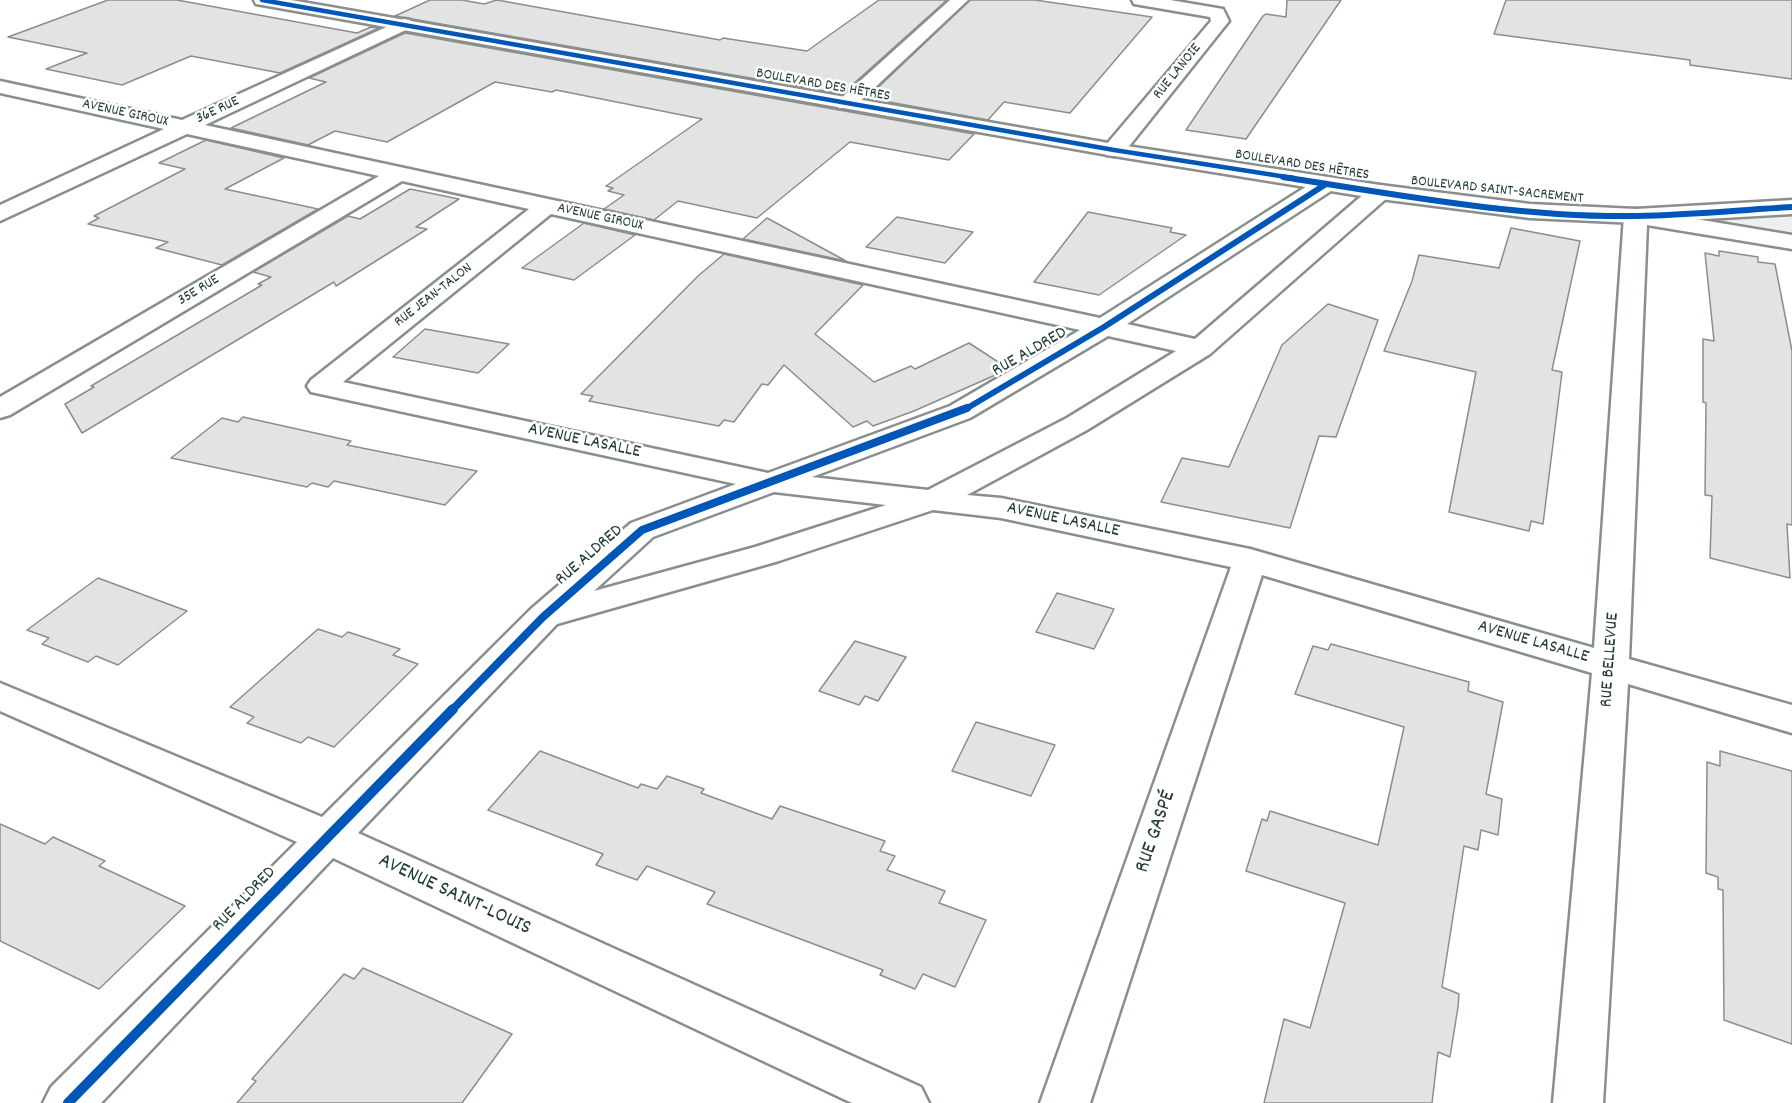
<!DOCTYPE html>
<html>
<head>
<meta charset="utf-8">
<style>
  body { margin:0 }
  canvas { display:block; background:#fff }
</style>
</head>
<body>
<canvas width="1792" height="1103"></canvas>
<script>
const ctx = document.querySelector('canvas').getContext('2d');
ctx.lineJoin = 'round';
function paint(path, color) {
  ctx.fillStyle = color;
  ctx.fill(path, 'evenodd');
}
function stroke(path, color, width, dash) {
  ctx.strokeStyle = color;
  ctx.lineWidth = width;
  ctx.lineCap = dash ? 'butt' : 'round';
  ctx.setLineDash(dash || []);
  ctx.stroke(path);
}
function write(font, color, halo, rows, align = 'center') {
  ctx.font = font + ' Dekko,sans-serif';
  ctx.lineWidth = 5;
  ctx.setLineDash([]);
  ctx.textBaseline = 'middle';
  ctx.strokeStyle = halo;
  ctx.fillStyle = color;
  for (const [text, x, y, turn = 0] of rows) {
    ctx.save();
    ctx.translate(x, y);
    ctx.rotate((+turn || 0) * Math.PI / 180);
    ctx.textAlign = isNaN(turn) ? turn : align;
    if (halo) ctx.strokeText(text, 0, 0);
    ctx.fillText(text, 0, 0);
    ctx.restore();
  }
}
paint(new Path2D(`
  M1792,207V241L1636,216Z`), '#edf0ef');
const building = new Path2D(`
  M108,0H177L357,33L371,27L379,28L280,73L191,56L122,85L46,69L87,53L8,37Z
  M430,0H462L484,4L497,0L720,40L723,38L807,51L879,0H947L842,94L395,16Z
  M970,0H1035L1152,17L1070,113L1004,102L988,120L867,98Z
  M1287,0H1341L1246,139L1186,130L1263,16L1266,14L1286,17Z
  M1506,0H1792V79L1690,65V60L1494,34Z
  M405,33L839,110L974,134L949,160L850,142L757,218L678,201L654,220L604,209L624,195L608,191L613,188L606,186L702,119L556,90L552,92L495,82L387,142L335,131L308,145L231,128L326,82L309,78Z
  M206,140L284,158L225,189L318,209L222,265L156,248L168,242L88,224L99,218L94,216L185,169L159,163Z
  M410,189L459,199L416,227L427,229L336,286L334,282L82,433L65,404L94,387L91,386L262,285L258,284L271,277L253,272L348,216L360,219Z
  M1088,212L1172,228L1170,232L1186,235L1099,295L1034,282Z
  M897,217L973,232L945,263L866,247Z
  M767,218L846,261L743,239Z
  M584,223L635,235L574,280L522,268Z
  M1511,228L1580,241L1552,370L1562,372L1543,524L1531,521L1529,531L1449,512L1476,372L1384,351L1412,281L1419,255L1499,268Z
  M1719,251L1758,257V262L1775,264L1792,351V525L1787,524L1790,578L1710,558L1712,496L1705,495L1706,403L1703,402V339L1714,341L1705,253L1719,256Z
  M724,254L863,285L815,334L874,382L911,366L915,369L969,343L1009,369L914,411L873,426L867,421L853,427L784,365L768,385L762,384L734,422L724,420L719,426L589,401L593,396L581,394L698,276Z
  M1328,304L1378,320L1336,437L1319,436L1290,528L1161,502L1182,458L1229,467L1282,345Z
  M425,329L509,344L478,373L393,357Z
  M243,417L351,441L347,445L477,471L445,505L334,481L328,487L312,483L307,487L171,458L222,418L238,422Z
  M98,578L187,611L118,665L96,656L88,662L42,644L49,638L27,630Z
  M1057,593L1114,609L1094,649L1036,632Z
  M318,629L342,637L348,632L400,649L393,655L418,664L334,747L308,737L301,743L247,723L254,717L230,707Z
  M855,641L906,657L878,701L865,696L859,705L819,691Z
  M1331,644L1469,682L1468,691L1503,702L1486,794L1502,799L1498,835L1481,830L1478,850L1464,846L1442,987L1459,994L1458,1007L1450,1057L1438,1052L1432,1103H1264L1284,1019L1310,1028L1345,903L1246,871L1262,819L1267,821L1270,811L1378,845L1404,727L1295,694L1313,646L1328,650Z
  M976,722L1055,745L1031,796L952,771Z
  M540,751L638,788L641,784L657,789L667,776L704,789L701,793L772,819L780,806L885,841L880,851L895,856L887,870L945,891L939,903L986,920L955,987L923,974L915,989L880,975L883,970L707,904L715,892L647,866L637,880L596,865L603,854L488,810Z
  M1720,751L1792,771V1044L1724,1020L1723,890L1718,889V877L1706,873L1707,762L1720,766Z
  M0,824L45,844L53,837L105,861L99,866L185,906L99,989L0,941Z
  M363,968L512,1034L462,1103H237L256,1081L252,1079L344,974L354,979Z`);
paint(building, '#e2e3e2');
stroke(building, '#898f8d', 1.5);
const minor = new Path2D(`
  M950,0H968L853,108H839L836,104L839,100Z
  M1132,0H1170L1217,8L1223,9L1229,21L1122,155L1114,156L1106,155L1103,150L1106,145L1211,21L1210,17L1140,5L1134,4Z
  M404,19L410,20L413,24L410,28L205,125L1100,318L1318,179L1326,177L1334,179L1337,184L1334,189L1127,324L1195,339L1372,187L1380,185L1388,187L1391,192L1388,197L1210,354L1087,430L967,495L1001,498L1250,549L1594,648L1624,216L1628,211L1636,209L1792,235V249L1647,225L1629,659L1792,705V733L1628,684L1603,1103H1553L1592,673L1262,575L1090,1103H1040L1231,567L1001,518L933,510L779,561L557,624L358,833L921,1087L929,1103H852L333,858L101,1103H43L51,1087L297,842L0,711V683L322,817L531,609L631,523L736,484L311,392L307,386L311,380L529,209L402,181L10,415L0,418V397L379,176L187,134L0,221V205L164,129L0,93V81L182,120ZM551,214L1080,330L950,406L768,473L343,382ZM1108,336L1176,351L1067,418L928,490L812,477L970,418ZM774,492L886,505L755,547L594,591L653,537Z`);
const major = new Path2D(`
  M254,0H291L1114,144L1380,185L1530,204L1636,209L1792,200V214L1636,223L1530,218L1380,199L1114,156L262,5L256,4Z`);
stroke(minor, '#898f8d', 5);
stroke(major, '#898f8d', 5);
paint(minor, '#fff');
paint(major, '#fff');
stroke(new Path2D(`
  M262,0L1114,150L1293,178`), '#0057b8', 4.5);
stroke(new Path2D(`
  M1283,177C1398,195 1522,218 1637,216C1689,215 1740,210 1792,207
  M964,410L1104,327L1326,184`), '#0057b8', 6);
stroke(new Path2D(`
  M451,711L543,617L642,530L967,408`), '#0057b8', 8);
stroke(new Path2D(`
  M68,1103L453,709`), '#0057b8', 10);
write('15px', '#1f3d34', '#fff', [
  ["RUE LANOIE",1178,72,-51],
  ["BOULEVARD DES HÊTRES",823,86,10],
  ["36E RUE",218,111,-25],
  ["AVENUE GIROUX",125,114,12],
  ["BOULEVARD DES HÊTRES",1302,166,9],
  ["BOULEVARD SAINT-SACREMENT",1497,191,6],
  ["AVENUE GIROUX",600,218,12],
  ["35E RUE",199,291,-31],
  ["RUE JEAN-TALON",434,296,-38]
]);
write('18px', '#1f3d34', '#fff', [
  ["RUE ALDRED",1030,353,-30],
  ["AVENUE LASALLE",584,442,12],
  ["AVENUE LASALLE",1063,521,12],
  ["RUE ALDRED",590,556,-41],
  ["AVENUE LASALLE",1533,643,16],
  ["RUE BELLEVUE",1611,660,-86],
  ["RUE ALDRED",245,900,-46]
]);
write('21px', '#1f3d34', '#fff', [
  ["RUE GASPÉ",1157,832,-71],
  ["AVENUE SAINT-LOUIS",454,896,25]
]);
</script>
</body>
</html>
